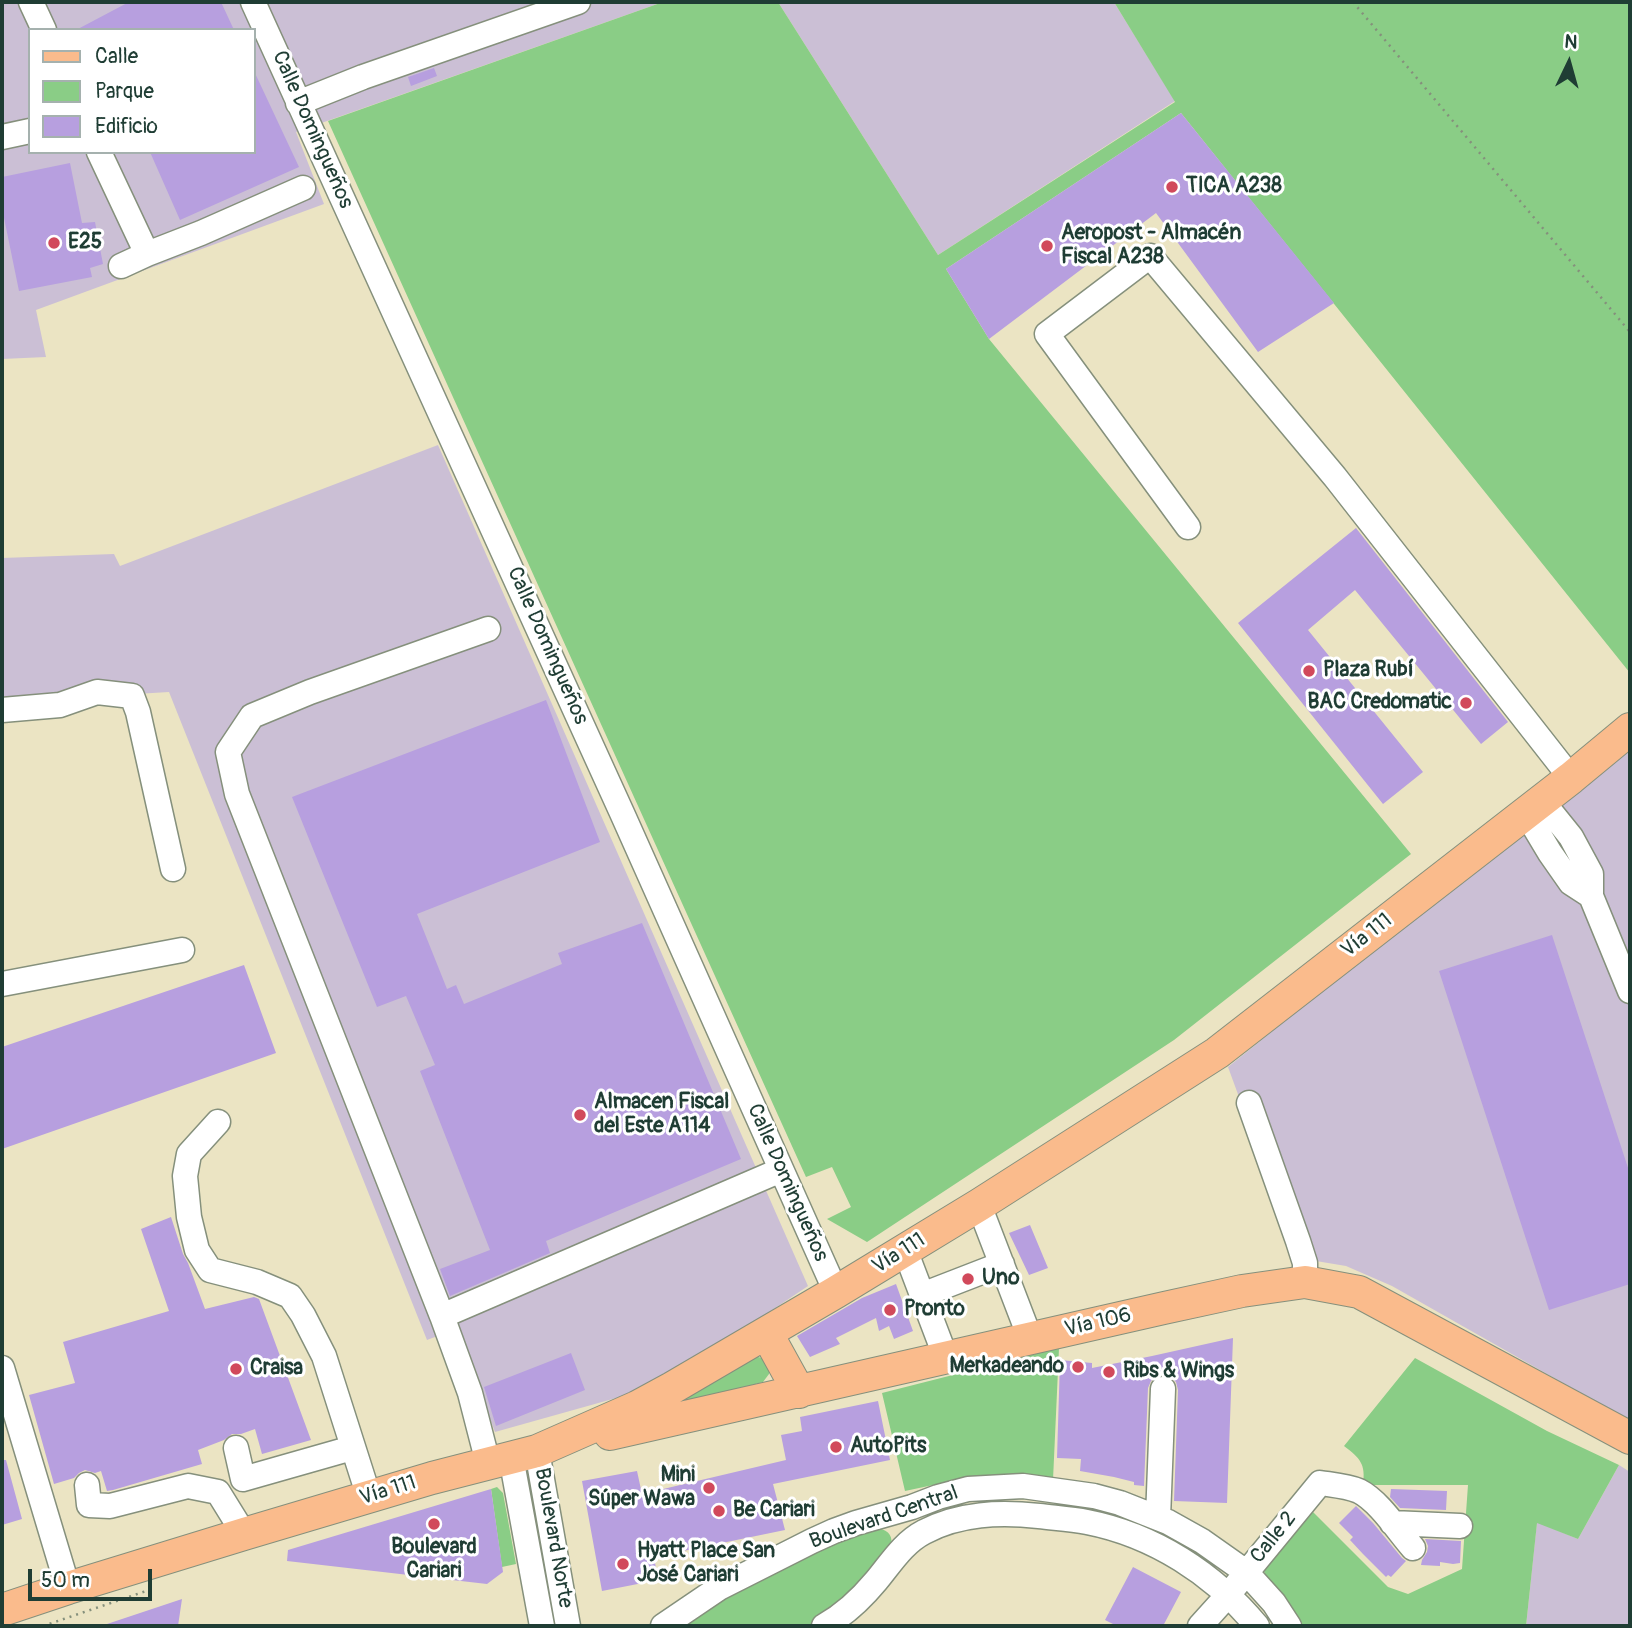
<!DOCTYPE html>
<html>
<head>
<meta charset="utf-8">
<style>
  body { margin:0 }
  #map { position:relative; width:1632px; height:1628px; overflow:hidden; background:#ebe4c3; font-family:Pangolin,sans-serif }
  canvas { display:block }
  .frame { position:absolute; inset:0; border:4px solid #1f3d34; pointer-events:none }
  .legend { position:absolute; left:28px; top:28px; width:228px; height:126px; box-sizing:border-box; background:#fff; border:2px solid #a5b1ae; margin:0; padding:9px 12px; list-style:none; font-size:21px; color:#1f3d34 }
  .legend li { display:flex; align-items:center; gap:14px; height:35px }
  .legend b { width:35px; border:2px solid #a5b1ae }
  .north { position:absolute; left:1534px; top:28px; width:70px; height:70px; -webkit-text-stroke:5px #fff; paint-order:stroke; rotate:5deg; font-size:19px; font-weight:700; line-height:28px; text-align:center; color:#1f3d34 }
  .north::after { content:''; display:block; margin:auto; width:24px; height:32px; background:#1f3d34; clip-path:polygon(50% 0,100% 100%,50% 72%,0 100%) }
  .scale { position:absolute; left:28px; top:1569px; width:124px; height:32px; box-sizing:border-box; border:4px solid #1f3d34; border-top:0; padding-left:9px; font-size:21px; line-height:24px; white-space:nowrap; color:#1f3d34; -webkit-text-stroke:5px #fff; paint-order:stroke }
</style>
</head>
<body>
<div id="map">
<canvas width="1632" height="1628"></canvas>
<div class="frame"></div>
<ul class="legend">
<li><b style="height:9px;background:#fabb8c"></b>Calle</li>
<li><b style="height:19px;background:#8acd86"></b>Parque</li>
<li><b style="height:19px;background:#b79fdf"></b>Edificio</li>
</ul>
<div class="north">N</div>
<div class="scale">50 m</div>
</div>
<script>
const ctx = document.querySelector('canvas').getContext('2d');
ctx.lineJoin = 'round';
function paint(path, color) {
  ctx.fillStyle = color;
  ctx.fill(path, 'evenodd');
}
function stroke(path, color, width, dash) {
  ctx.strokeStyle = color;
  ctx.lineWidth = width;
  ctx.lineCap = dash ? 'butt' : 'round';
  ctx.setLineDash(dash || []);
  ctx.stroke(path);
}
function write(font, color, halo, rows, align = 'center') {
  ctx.font = font + ' Pangolin,sans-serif';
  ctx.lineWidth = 6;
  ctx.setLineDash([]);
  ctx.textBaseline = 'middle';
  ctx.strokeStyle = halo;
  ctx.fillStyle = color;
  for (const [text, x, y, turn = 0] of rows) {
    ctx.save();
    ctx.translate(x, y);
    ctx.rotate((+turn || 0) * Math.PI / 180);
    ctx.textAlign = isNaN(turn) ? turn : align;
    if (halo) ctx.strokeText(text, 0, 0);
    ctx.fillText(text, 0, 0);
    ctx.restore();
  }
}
paint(new Path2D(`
  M2,2H663L296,132L324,204L36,310L46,357L2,359ZM30,30H254V152H30Z
  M778,2H1114L1175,101L938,255Z
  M438,445L808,1286L659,1386L495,1432L456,1329L427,1340L169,692L2,702V558L114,554L120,566Z
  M1630,743V1421L1392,1286L1346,1266L1298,1258L1228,1067Z
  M1619,1465L1630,1472V1626H1526L1537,1522L1578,1539Z`), '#cbbfd5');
paint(new Path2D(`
  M663,2H778L938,255L1175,102L1114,2H1630V673L1181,113L946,269L989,339L1411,854L1174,1040L867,1242L827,1219L851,1207L832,1167L806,1177L328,121Z
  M1059,1348L1053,1480L952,1481L905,1491L882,1393Z
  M753,1356L763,1358L769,1364V1374L763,1382L675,1406Z
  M1415,1358L1547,1431L1619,1465L1578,1539L1537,1523L1526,1626H1301L1265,1575L1264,1570L1269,1563L1313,1512L1388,1587L1408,1594L1462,1569L1468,1485H1363C1366,1464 1360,1458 1344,1446Z
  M497,1487L503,1493L516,1564L502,1567L491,1489Z
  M878,1528C890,1531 893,1536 891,1548C868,1573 837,1614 806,1626H680L699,1610L826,1538Z`), '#8acd86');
paint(new Path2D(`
  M129,2H221L234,30H76Z
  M434,68L437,76L411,86L408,77Z
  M254,71L299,167L180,220L150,152H254Z
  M1181,113L1334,303L1258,352L1156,213L989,339L946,269Z
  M70,163L82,223L95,222L103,264L90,268L92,277L19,291L2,208V177Z
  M1356,528L1508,722L1481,744L1355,590L1308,630L1423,772L1383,804L1238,623Z
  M546,700L600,842L417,914L447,989L456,985L464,1004L562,964L558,953L642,923L741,1159L546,1241L550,1253L450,1296L440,1269L490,1250L420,1071L435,1065L406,996L377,1007L292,797Z
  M1552,935L1630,1174V1284L1549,1310L1439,971Z
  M244,965L276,1053L2,1149V1047Z
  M171,1217L183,1254L188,1263L205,1309L254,1297L259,1299L311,1440L262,1454L255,1429L241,1434H232L224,1440L198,1450L202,1464L113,1490L107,1491L101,1471L95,1473L85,1470L79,1473L74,1478L54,1484L29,1395L75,1383L63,1342L169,1311L141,1229Z
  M1030,1225L1048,1268L1029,1275L1009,1233Z
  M896,1284L913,1331L894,1339L889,1326L879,1331L876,1318L836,1338L840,1344L810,1357L797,1336L862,1298Z
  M1233,1338L1227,1503L1174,1501L1178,1390L1176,1382L1170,1376L1164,1374L1156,1376L1151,1381L1148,1388L1144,1486L1134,1485V1482L1114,1477L1080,1471L1081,1459L1057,1458L1060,1360L1092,1363V1368L1152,1356Z
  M571,1353L585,1390L496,1426L484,1387Z
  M878,1401L890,1460L773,1484L785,1530L654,1557L658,1580L602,1591L582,1481L637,1471L642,1494L786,1460L781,1435L802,1431L800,1417Z
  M2,1460H6L22,1519L2,1525Z
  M491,1489L503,1572L487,1584L287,1561L288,1550Z
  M1391,1489L1447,1491L1446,1510L1400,1508L1390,1497Z
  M1356,1506L1373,1523L1402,1558L1406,1561L1391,1577L1388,1575L1386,1577L1363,1554L1350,1540L1353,1537L1339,1523Z
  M1425,1539L1461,1541L1460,1563L1453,1564L1440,1562V1566L1421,1565L1422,1560L1427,1552L1428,1546Z
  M1133,1567L1181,1592L1163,1626H1117L1105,1620Z
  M182,1599L178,1626H108L107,1624Z`), '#b79fdf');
const minor = new Path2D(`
  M31,2L44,30
  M253,2L622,813L836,1292
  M298,103L363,77L578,2
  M2,137L30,131
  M99,152L147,254
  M121,266L147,254L201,233L303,188
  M1188,527L1047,334L1150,256L1335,477L1571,778
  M488,629L310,692L252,716L228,752L237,794L442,1316L470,1393L488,1463
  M2,710L60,705L97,692L132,696L138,712L173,869
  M1542,801L1571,837L1591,874V896
  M1526,813L1550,853L1571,883L1591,896L1630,991
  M2,984L182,950
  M1249,1103L1298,1241L1305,1263V1282
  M218,1122L189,1154L185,1176L189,1217L197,1250L210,1270L257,1282L290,1296L303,1315L324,1356L369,1497
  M979,1205L1030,1338
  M905,1250L946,1358
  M922,1295L1002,1264
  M442,1316L781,1170
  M2,1368L68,1588
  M236,1448L243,1479L352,1448
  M537,1451L568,1626
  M511,1457L542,1626
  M87,1485L89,1505L110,1506L188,1486L218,1492L244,1534
  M1158,1518L1163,1389
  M1392,1523L1460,1526
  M663,1626L719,1588L812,1541L834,1531L856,1523L912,1507L938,1497L968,1489L1023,1486L1094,1496L1120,1503L1168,1522L1202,1541L1246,1572L1274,1603L1289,1626
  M824,1626C844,1615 861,1599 876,1581C891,1563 903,1543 924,1532C960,1513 1000,1512 1039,1516C1055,1518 1071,1519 1087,1522C1154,1535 1214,1574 1257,1626
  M1200,1626L1228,1595L1320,1483C1333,1485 1347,1486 1359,1491C1379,1501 1398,1531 1413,1548`);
const major = new Path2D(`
  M767,1334L799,1392
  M610,1434L1164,1308L1242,1291L1305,1282L1359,1292L1630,1438
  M2,1610L68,1588L244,1534L432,1478L537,1451L637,1407L672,1388L836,1292L979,1205L1217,1053L1571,778L1630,729`);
stroke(minor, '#85907c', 27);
stroke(major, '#85907c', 34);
stroke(new Path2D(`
  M1353,2L1630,332
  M43,1626L149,1590`), '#85907c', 2.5, [2, 5]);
stroke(minor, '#fff', 24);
stroke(major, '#fabb8c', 32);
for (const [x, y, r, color] of [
  [1172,187,7,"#d1495b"],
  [54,243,7,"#d1495b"],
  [1047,246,7,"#d1495b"],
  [1309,671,7,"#d1495b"],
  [1466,703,7,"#d1495b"],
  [580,1115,7,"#d1495b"],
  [968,1279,7,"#d1495b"],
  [890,1310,7,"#d1495b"],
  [1078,1367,7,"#d1495b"],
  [236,1369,7,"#d1495b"],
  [1109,1372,7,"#d1495b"],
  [836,1447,7,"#d1495b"],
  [709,1488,7,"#d1495b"],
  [719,1511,7,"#d1495b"],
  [434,1524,7,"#d1495b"],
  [623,1564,7,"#d1495b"]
]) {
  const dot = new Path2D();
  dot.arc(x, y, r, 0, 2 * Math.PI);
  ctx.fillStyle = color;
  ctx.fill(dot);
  stroke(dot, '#fff', 2.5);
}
write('21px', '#1f3d34', '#fff', [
  ["Calle Domingueños",312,130,66],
  ["Calle Domingueños",547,646,66],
  ["Vía 111",1367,936,-38],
  ["Calle Domingueños",787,1183,66],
  ["Vía 111",899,1254,-32],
  ["Vía 106",1098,1323,-13],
  ["Vía 111",388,1491,-17],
  ["Boulevard Central",884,1518,-19],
  ["Boulevard Norte",553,1538,80],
  ["Calle 2",1274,1538,-51]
]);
write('bold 21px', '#1f3d34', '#fff', [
  ["TICA A238",1186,187],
  ["Aeropost - Almacén",1061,234],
  ["Fiscal A238",1061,258],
  ["E25",68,243],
  ["Plaza Rubí",1323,671],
  ["BAC Credomatic",1452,703,"right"],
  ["Almacen Fiscal",594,1103],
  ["del Este A114",594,1127],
  ["Uno",982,1279],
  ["Pronto",904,1310],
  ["Merkadeando",1064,1367,"right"],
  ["Craisa",250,1369],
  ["Ribs & Wings",1123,1372],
  ["AutoPits",850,1447],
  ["Mini",695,1476,"right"],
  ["Súper Wawa",695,1500,"right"],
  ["Be Cariari",733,1511],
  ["Boulevard",434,1548,"center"],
  ["Cariari",434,1572,"center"],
  ["Hyatt Place San",637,1552],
  ["José Cariari",637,1576]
], 'left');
</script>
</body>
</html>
